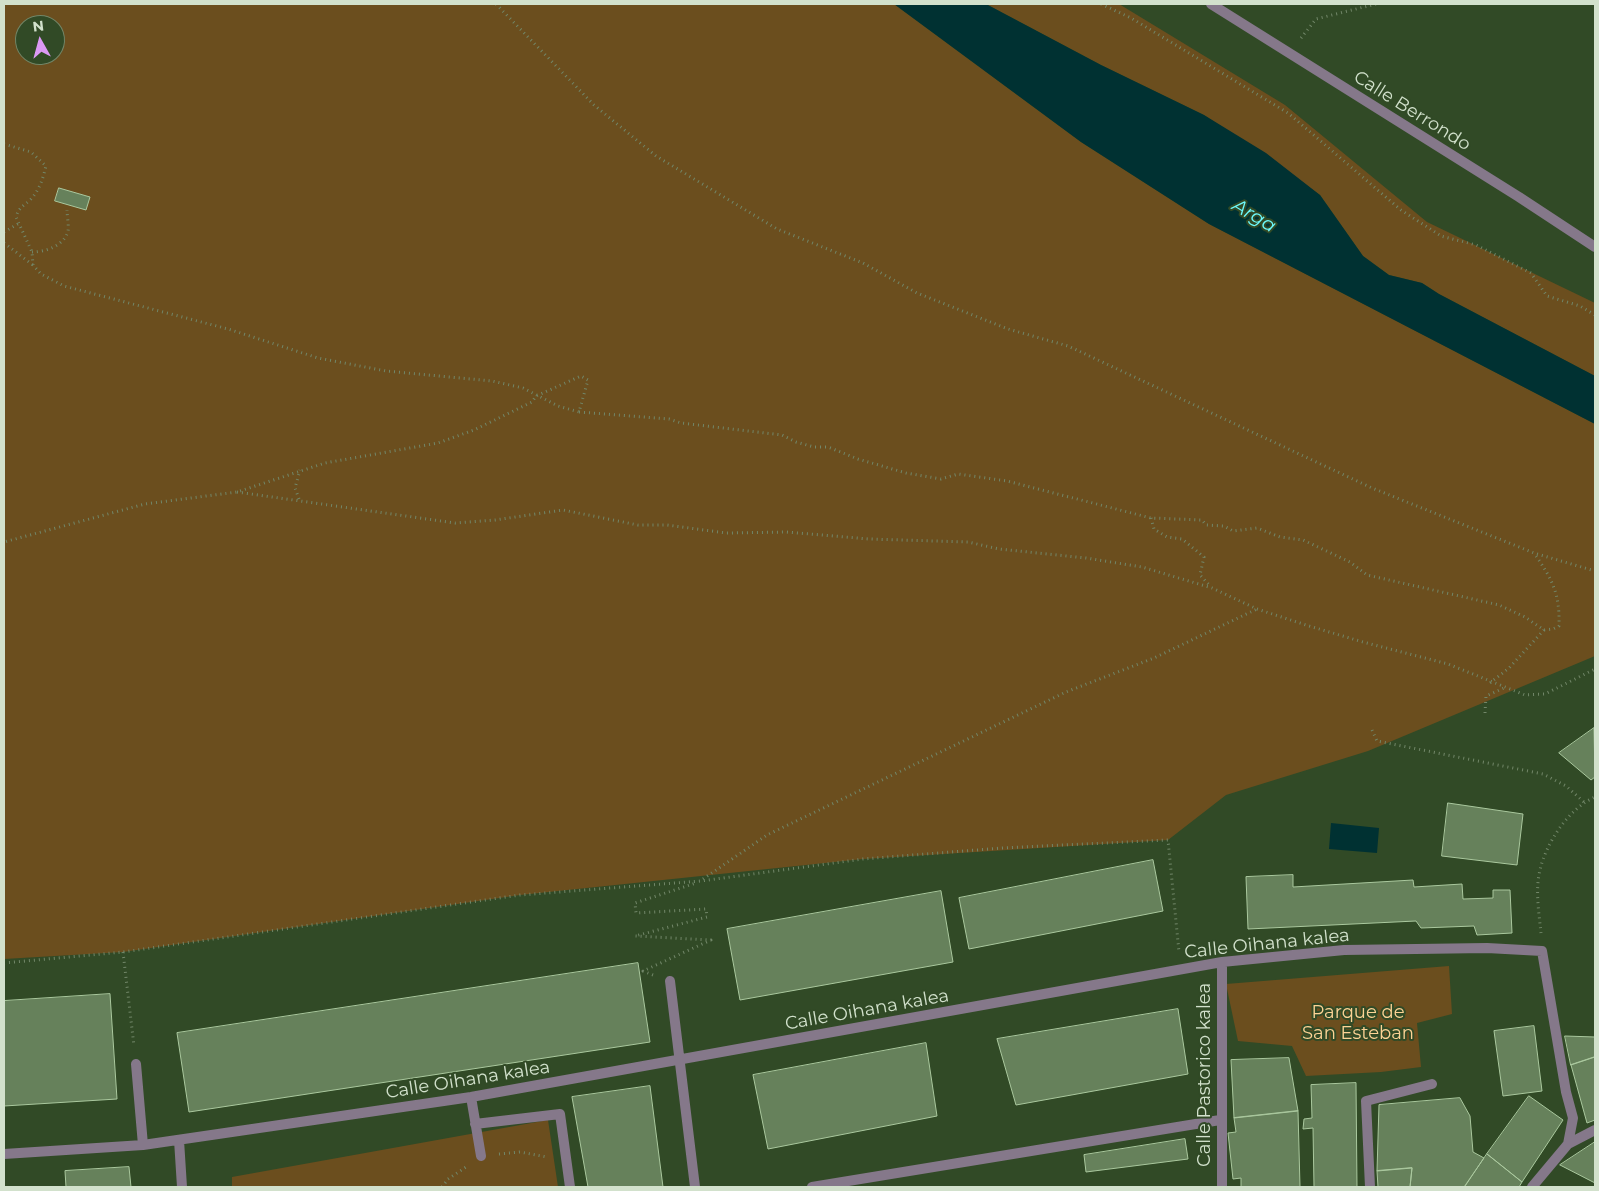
<!DOCTYPE html>
<html>
<head>
<meta charset="utf-8">
<style>
  body { margin:0 }
  #map { position:relative; width:1599px; height:1191px; overflow:hidden; background:#314a26; font-family:Montserrat,sans-serif }
  canvas { display:block }
  .frame { position:absolute; inset:0; border:5px solid #d2e1cc; pointer-events:none }
  .north { position:absolute; left:15px; top:15px; width:50px; height:50px; box-sizing:border-box; background:#314a26; border:1px solid #718668; border-radius:50%; rotate:353deg; font-size:14px; font-weight:700; line-height:20px; text-align:center; color:#d2e1cc }
  .north::after { content:''; display:block; margin:auto; width:18px; height:22px; background:#dc99f4; clip-path:polygon(50% 0,100% 100%,50% 72%,0 100%) }
</style>
</head>
<body>
<div id="map">
<canvas width="1599" height="1191"></canvas>
<div class="frame"></div>
<div class="north">N</div>
</div>
<script>
const ctx = document.querySelector('canvas').getContext('2d');
ctx.lineJoin = 'round';
function paint(path, color) {
  ctx.fillStyle = color;
  ctx.fill(path, 'evenodd');
}
function stroke(path, color, width, dash) {
  ctx.strokeStyle = color;
  ctx.lineWidth = width;
  ctx.lineCap = dash ? 'butt' : 'round';
  ctx.setLineDash(dash || []);
  ctx.stroke(path);
}
function write(font, color, halo, rows, align = 'center') {
  ctx.font = font + ' Montserrat,sans-serif';
  ctx.lineWidth = 4;
  ctx.setLineDash([]);
  ctx.textBaseline = 'middle';
  ctx.strokeStyle = halo;
  ctx.fillStyle = color;
  for (const [text, x, y, turn = 0] of rows) {
    ctx.save();
    ctx.translate(x, y);
    ctx.rotate((+turn || 0) * Math.PI / 180);
    ctx.textAlign = isNaN(turn) ? turn : align;
    if (halo) ctx.strokeText(text, 0, 0);
    ctx.fillText(text, 0, 0);
    ctx.restore();
  }
}
paint(new Path2D(`
  M4,4H894L1081,142L1209,224L1595,424V656L1368,751L1226,795L1168,840L863,859L520,895L123,952L4,959ZM25,25H55V55H25Z
  M986,4H1119L1285,105L1427,222L1595,303V376L1439,294L1422,283L1389,275L1363,256L1320,195L1204,115L1101,65Z
  M1449,966L1452,1014L1417,1023L1421,1067L1381,1072L1306,1076L1292,1046L1238,1041L1226,984Z
  M548,1120L558,1187H232V1177Z`), '#6b4e1e');
paint(new Path2D(`
  M894,4H986L1101,65L1204,115L1266,153L1320,195L1363,256L1389,275L1422,283L1439,294L1595,376V424L1209,224L1081,142Z
  M1331,823L1379,828L1377,853L1329,849Z`), '#003132');
const building = new Path2D(`
  M59,188L90,197L86,210L55,201Z
  M1594,728L1595,777L1591,780L1559,753Z
  M1448,803L1523,814L1517,865L1442,856Z
  M1153,860L1163,911L969,949L959,898Z
  M1293,875V887L1413,880L1414,887L1462,884L1463,899L1493,898V890H1510L1512,933L1477,935L1474,926L1421,928L1416,921L1248,929L1246,877Z
  M941,891L953,962L740,1000L727,929Z
  M638,963L650,1042L189,1112L177,1033Z
  M110,994L117,1099L4,1106V1001Z
  M1178,1009L1188,1074L1016,1105L997,1039Z
  M1534,1026L1542,1091L1503,1096L1494,1031Z
  M1565,1036L1595,1037V1057L1571,1065Z
  M926,1043L937,1116L768,1149L753,1075Z
  M1595,1057V1120L1587,1123L1571,1065Z
  M1289,1058L1298,1111L1234,1118L1231,1060Z
  M1356,1083L1357,1187H1314L1313,1128L1303,1129L1304,1119L1312,1118L1311,1085Z
  M650,1086L663,1187H588L572,1097Z
  M1529,1096L1563,1120L1522,1182L1487,1154Z
  M1460,1098L1470,1116L1473,1152L1484,1158L1464,1187H1410L1412,1168L1377,1171L1379,1105Z
  M1298,1111L1300,1187H1241V1178L1233,1179L1228,1133L1236,1132L1234,1118Z
  M1185,1139L1188,1159L1086,1172L1084,1155Z
  M1595,1142V1183L1560,1165Z
  M1487,1154L1522,1182L1519,1187H1465Z
  M129,1167L131,1187H66L65,1171Z
  M1412,1168L1410,1187H1378L1377,1171Z`);
paint(building, '#66815b');
stroke(building, '#aac89e', 1);
stroke(new Path2D(`
  M496,4L594,105L656,156L777,229L863,263L917,293L1008,329L1068,346L1372,488L1534,553L1595,571
  M1101,4L1131,18L1288,113L1401,210L1441,236L1476,245L1531,273L1547,296L1580,306L1595,315
  M1301,38L1316,19L1376,4
  M4,144L31,152L46,166C43,178 40,189 31,199C24,206 19,207 16,217L32,252L33,265L41,274L64,286L228,329L318,358L386,371L492,381L523,388L558,406L579,412L588,380L581,376L536,396L532,402L474,430L438,443L325,463L237,492L145,504L4,542
  M4,232L18,224
  M4,243L33,265
  M32,252C45,252 64,246 68,231C69,225 67,216 67,210
  M579,412L669,419L681,423L782,435L796,442L814,447H828L858,459L906,473L941,479L958,474L1007,481L1151,518L1202,520L1206,525L1224,526L1233,531L1257,528L1280,537L1303,540L1350,562L1367,575L1499,605L1525,617L1544,630L1553,629L1559,626C1560,593 1552,579 1534,553
  M237,492L455,523L495,520L563,510L638,525H667L726,533L786,532L869,539L968,542L999,549L1086,558L1142,567L1212,588L1257,609L1309,626L1363,642L1448,664L1525,695L1545,694L1595,669
  M299,499L295,488L300,470
  M1151,518L1154,529L1167,537L1182,539L1204,557L1200,575L1211,587
  M1490,683L1509,668L1544,630
  M1485,713L1486,696L1504,688
  M1372,730L1377,741L1543,774L1566,786L1584,802
  M703,879L767,835L1066,692L1154,658L1257,609
  M1541,933C1539,913 1535,890 1540,870C1546,843 1569,808 1595,797
  M123,952L134,1046
  M4,963L123,952L520,895L701,881L863,859L1002,848L1168,840L1179,952
  M653,975L643,971L711,940L635,936L707,917L706,909L636,913L635,903L696,883
  M499,1154L520,1152L547,1157
  M442,1187L448,1179L466,1167`), '#728769', 3, [1, 4]);
stroke(new Path2D(`
  M1211,4L1519,197L1595,247
  M670,981L695,1187
  M136,1064L143,1145
  M471,1097L481,1156
  M475,1124L560,1114L570,1187
  M179,1140L182,1187
  M4,1154L143,1145L471,1097L1222,962L1344,950L1487,948L1542,951L1566,1092L1573,1118L1568,1144
  M812,1187L1220,1120
  M1222,1187V962
  M1370,1187L1366,1101L1432,1084
  M1532,1187L1568,1144L1595,1130`), '#85788a', 10);
write('18px', '#d2e1cc', '#314a26', [
  ["Calle Berrondo",1412,111,32],
  ["Calle Oihana kalea",1267,944,-6],
  ["Calle Oihana kalea",867,1010,-10],
  ["Calle Pastorico kalea",1205,1075,-90],
  ["Calle Oihana kalea",468,1080,-9]
]);
write('18px', '#fdd395', '#314a26', [
  ["Parque de",1358,1013],
  ["San Esteban",1358,1034]
]);
write('italic 19px', '#6dfafd', '#314a26', [
  ["Arga",1254,216,31]
]);
</script>
</body>
</html>
